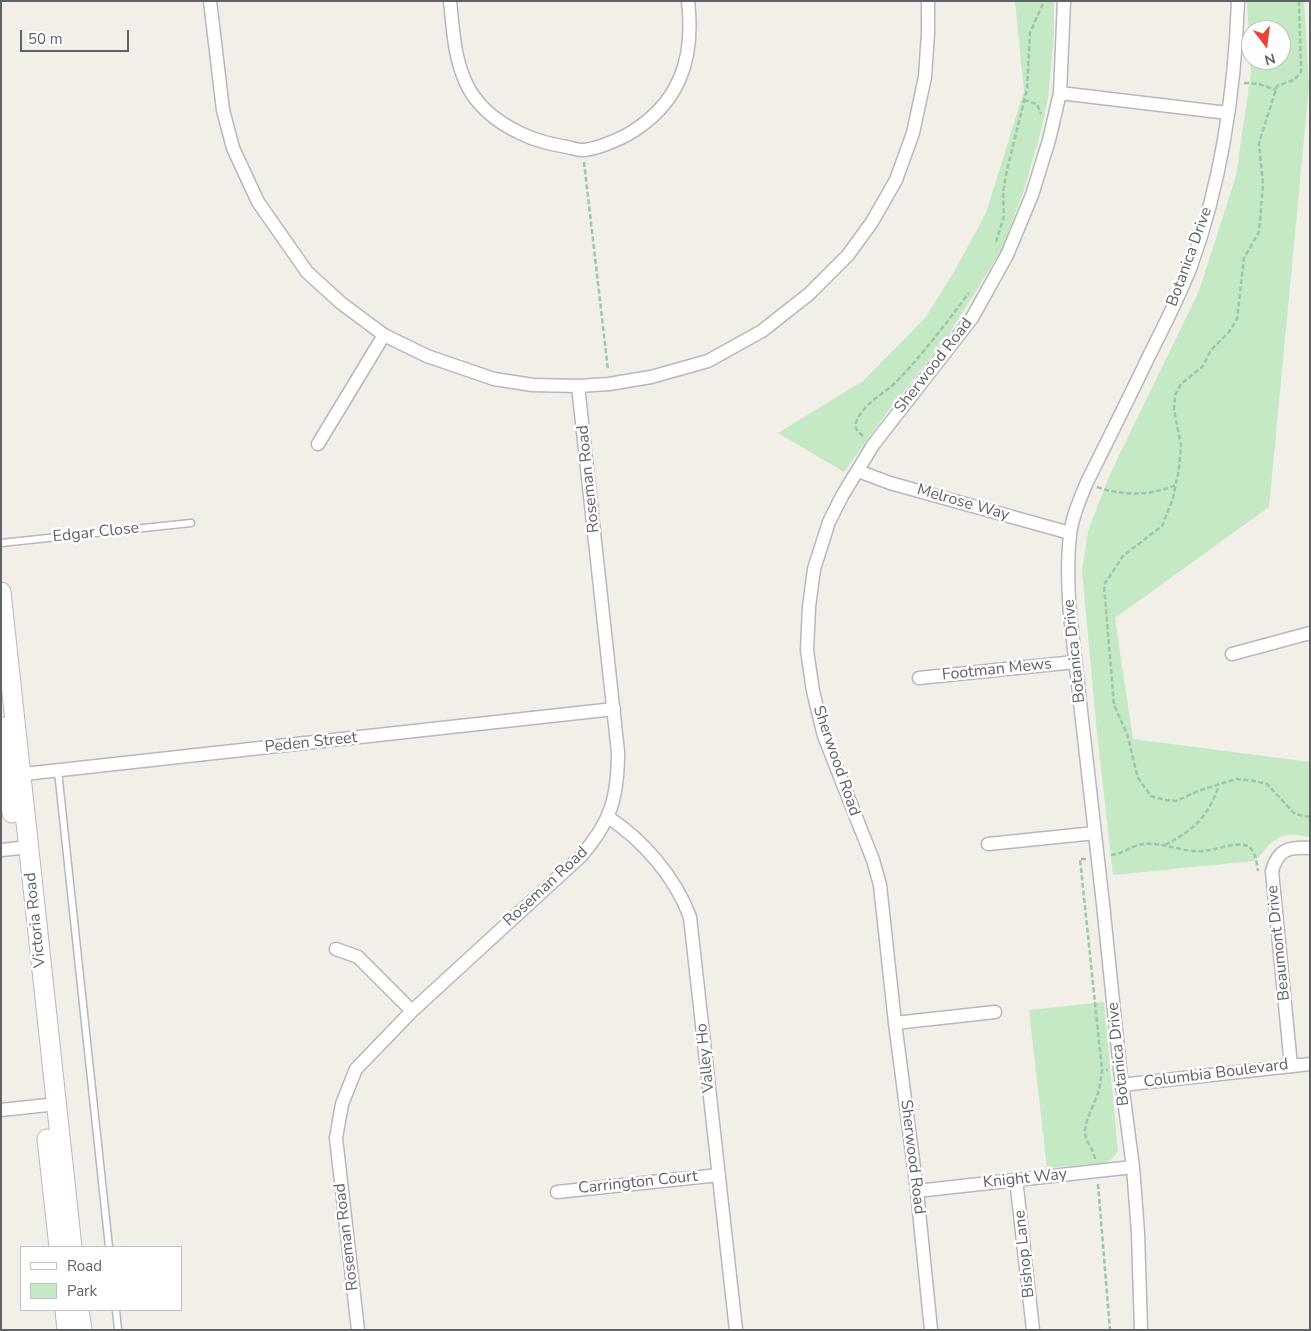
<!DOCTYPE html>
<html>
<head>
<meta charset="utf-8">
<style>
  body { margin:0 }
  #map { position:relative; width:1311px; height:1331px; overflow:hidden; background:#f1efe8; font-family:"Nunito Sans",sans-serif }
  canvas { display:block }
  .frame { position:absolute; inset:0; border:2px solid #5f6368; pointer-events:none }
  .legend { position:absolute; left:20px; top:1246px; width:162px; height:65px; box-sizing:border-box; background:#fff; border:1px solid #bfc1c3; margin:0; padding:6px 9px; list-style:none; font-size:15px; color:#5f6368 }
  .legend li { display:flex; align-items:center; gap:10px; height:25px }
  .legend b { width:25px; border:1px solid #bfc1c3 }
  .north { position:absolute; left:1241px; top:20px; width:50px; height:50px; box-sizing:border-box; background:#fff; border:1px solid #bfc1c3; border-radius:50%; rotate:165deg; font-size:14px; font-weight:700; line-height:20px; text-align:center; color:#5f6368 }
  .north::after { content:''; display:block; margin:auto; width:18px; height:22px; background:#ea4335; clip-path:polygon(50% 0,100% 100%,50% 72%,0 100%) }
  .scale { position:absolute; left:20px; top:30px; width:109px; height:22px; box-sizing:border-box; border:2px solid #5f6368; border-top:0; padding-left:6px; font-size:15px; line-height:18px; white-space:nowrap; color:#5f6368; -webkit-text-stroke:4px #fff; paint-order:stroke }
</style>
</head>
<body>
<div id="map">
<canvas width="1311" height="1331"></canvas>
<div class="frame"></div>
<ul class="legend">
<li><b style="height:6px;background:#fff"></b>Road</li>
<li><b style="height:14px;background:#c5e8c5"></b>Park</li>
</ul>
<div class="north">N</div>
<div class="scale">50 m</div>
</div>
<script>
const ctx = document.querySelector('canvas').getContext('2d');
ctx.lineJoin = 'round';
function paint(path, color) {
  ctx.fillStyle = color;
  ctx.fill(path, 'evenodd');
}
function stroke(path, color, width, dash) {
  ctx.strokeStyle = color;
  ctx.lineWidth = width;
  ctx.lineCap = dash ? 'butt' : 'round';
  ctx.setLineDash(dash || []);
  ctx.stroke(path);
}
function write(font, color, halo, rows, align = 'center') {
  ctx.font = font + ' "Nunito Sans",sans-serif';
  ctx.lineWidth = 5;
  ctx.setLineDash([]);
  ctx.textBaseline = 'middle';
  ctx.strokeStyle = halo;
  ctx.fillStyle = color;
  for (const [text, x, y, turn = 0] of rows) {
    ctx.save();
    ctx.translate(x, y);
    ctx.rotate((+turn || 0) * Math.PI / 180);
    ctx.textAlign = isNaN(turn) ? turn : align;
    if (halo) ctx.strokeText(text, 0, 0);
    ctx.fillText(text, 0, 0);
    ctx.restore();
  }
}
paint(new Path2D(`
  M1015,1H1054V34L1048,98L1040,135L1023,193L1001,251L947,337L888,411L844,472L778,433L863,381L926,317L955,270L986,213L1024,91Z
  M1247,1H1304L1309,86L1269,507L1115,618L1133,739L1310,762V837C1295,834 1283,832 1271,843C1264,849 1262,856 1254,861L1113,875L1097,733L1082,571L1088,531L1110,474L1199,291L1236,176L1251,73ZM1251,30H1281V60H1251Z
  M1104,1002L1118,1151L1112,1159L1104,1163L1047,1168L1029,1010Z`), '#c5e8c5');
const lane = new Path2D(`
  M1,543L191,523
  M58,771L109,1247
  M116,1310L118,1330`);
const street = new Path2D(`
  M210,1L223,110L233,148L258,202L307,272L341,303L384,335L427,356L494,379L533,385L578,386L609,384L651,377L708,361L762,331L809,294L848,255L872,222L896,180L913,133L925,77L928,33V1
  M450,1C453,29 454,57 466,83C477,107 497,122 520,133C536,141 551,144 567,147C572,148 578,150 582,150C594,150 615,141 625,136C679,106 695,60 688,1
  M1060,93L1228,113
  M318,444L384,335
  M858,471L890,483L1070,533
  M1232,654L1310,633
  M919,678L1075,662
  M15,775L614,709
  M608,817C644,841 675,877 690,917L736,1330
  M988,844L1095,833
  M1,850L29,847
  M336,949L358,957L412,1011
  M895,1023L995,1012
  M1291,1066L1272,871C1278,849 1289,847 1310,848
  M1121,1085L1310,1064
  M1,1110L57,1104
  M1016,1179L1033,1330
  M917,1191L1133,1167
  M557,1192L719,1175
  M358,1330L336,1138L342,1104L356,1069L412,1011L581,856C611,822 618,797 618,752L578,386
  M931,1330L917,1191L895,1023L880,885L873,860L824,736L813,691L807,650L809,607L814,569L829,522L842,496L873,445L972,318L1007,255L1032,195L1049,140L1060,93L1064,1
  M1141,1330L1138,1233L1133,1167L1120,1069L1103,904L1070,614C1068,588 1067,561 1070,535C1072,517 1080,499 1087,482C1108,440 1129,398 1149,356C1164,326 1179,297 1191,266C1221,183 1235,89 1238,1`);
const secondary = new Path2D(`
  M1,592L72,1247
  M3,727L12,813
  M47,1139L59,1247
  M65,1310L67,1330
  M79,1310L82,1330`);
stroke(lane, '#b5b8bc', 9);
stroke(street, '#b5b8bc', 15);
stroke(secondary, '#b6babf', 21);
stroke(new Path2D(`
  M1299,1L1301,72L1294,80L1277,86L1259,143L1263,184L1259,232L1244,258L1237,319L1229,332L1211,350L1203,366L1181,384L1175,395L1174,410L1181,445L1179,469L1173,498L1162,526L1123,556L1104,585L1114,705L1127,734L1138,778L1151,796L1165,800L1176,801L1198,791L1236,779L1255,781L1267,784L1295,814L1310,817
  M1244,83L1259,84L1276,90
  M1024,100L1037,104L1041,114
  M584,162L608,370
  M996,242L1004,216L1003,192L1007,170L1027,89L1030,33L1044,1
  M863,436C857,431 853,427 857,420C865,402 886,393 898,380C924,353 946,323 969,293
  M1097,487C1124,496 1150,496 1176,485
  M1165,845C1196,828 1206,819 1219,786
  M1111,855C1123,854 1132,845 1144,844C1164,842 1183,853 1204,851C1216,850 1240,840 1249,847C1257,853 1256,862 1258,871
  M1086,859H1080L1102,1070
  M1095,1159C1094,1150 1086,1143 1085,1133C1085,1118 1095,1104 1099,1090C1100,1084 1101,1077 1102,1070H1108
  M1098,1184L1110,1330`), '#9cc7a9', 2.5, [5, 2.5]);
stroke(lane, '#fff', 6);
stroke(street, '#fff', 12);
stroke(secondary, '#fff', 19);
write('16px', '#5f6368', '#fff', [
  ["Botanica Drive",1190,257,-70],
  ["Sherwood Road",934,366,-52],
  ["Roseman Road",589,479,-96],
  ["Melrose Way",963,503,16],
  ["Edgar Close",96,533,-6],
  ["Botanica Drive",1075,651,-96],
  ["Footman Mews",997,670,-6],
  ["Peden Street",311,743,-6],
  ["Sherwood Road",836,761,71],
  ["Roseman Road",546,887,-43],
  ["Victoria Road",36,920,-96],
  ["Beaumont Drive",1279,943,-96],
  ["Botanica Drive",1119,1054,-96],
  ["Valley Ho",706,1058,-96],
  ["Columbia Boulevard",1216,1074,-7],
  ["Sherwood Road",912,1157,83],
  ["Knight Way",1025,1179,-6],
  ["Carrington Court",638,1183,-6],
  ["Roseman Road",347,1237,-97],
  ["Bishop Lane",1025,1254,-96]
]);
</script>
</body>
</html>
